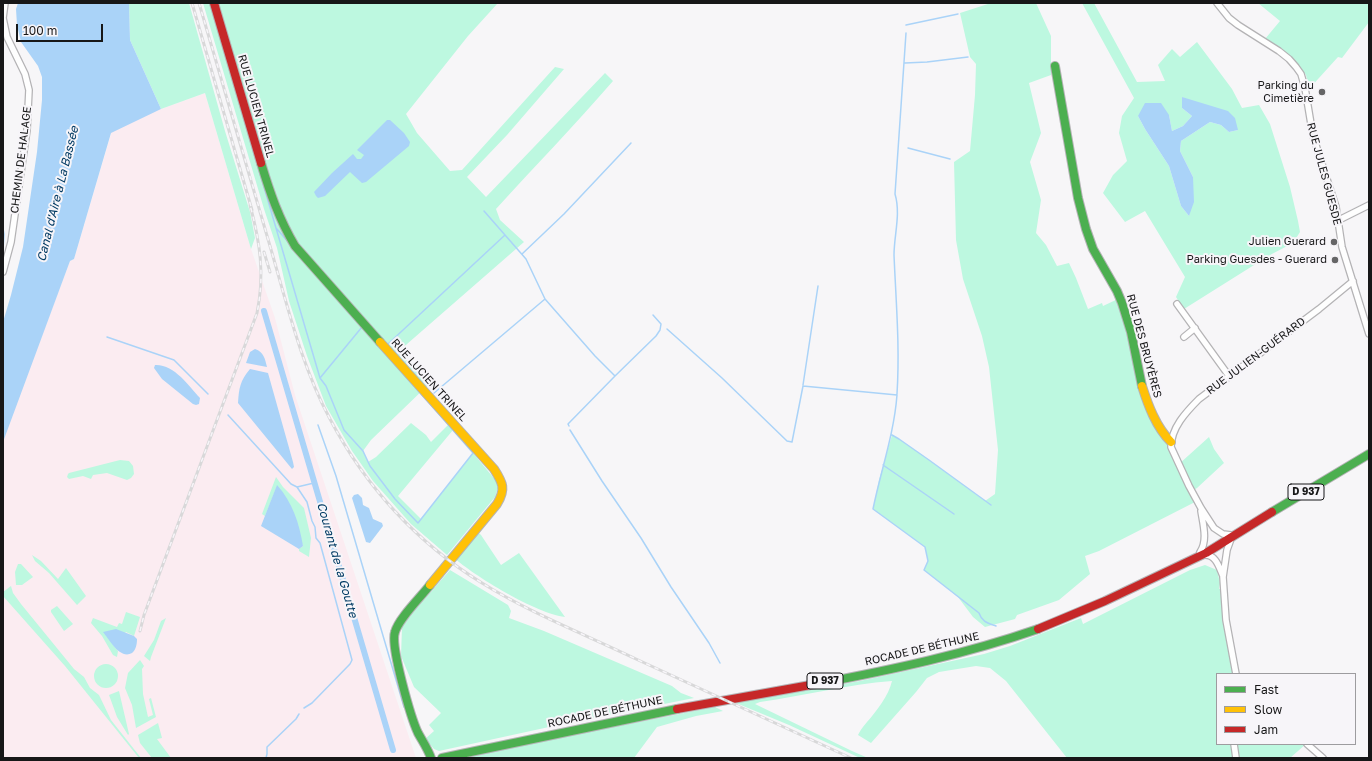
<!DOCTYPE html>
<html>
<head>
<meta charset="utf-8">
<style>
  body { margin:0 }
  #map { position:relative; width:1372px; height:761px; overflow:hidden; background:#f7f6f8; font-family:"Golos Text",sans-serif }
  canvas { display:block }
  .frame { position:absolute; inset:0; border:4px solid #171718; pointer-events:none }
  .legend { position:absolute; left:1216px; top:673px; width:140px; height:72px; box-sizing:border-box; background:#f7f5f9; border:1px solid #9d9c9f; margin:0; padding:5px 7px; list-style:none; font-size:12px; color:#171718 }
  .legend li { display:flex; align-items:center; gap:8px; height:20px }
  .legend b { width:20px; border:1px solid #9d9c9f }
  .scale { position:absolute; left:16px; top:24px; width:87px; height:18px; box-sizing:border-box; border:2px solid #171718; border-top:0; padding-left:5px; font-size:12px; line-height:14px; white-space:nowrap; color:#171718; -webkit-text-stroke:3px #f7f5f9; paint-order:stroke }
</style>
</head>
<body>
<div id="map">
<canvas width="1372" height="761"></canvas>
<div class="frame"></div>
<ul class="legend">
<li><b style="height:5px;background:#4caf50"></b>Fast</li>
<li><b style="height:5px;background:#ffc107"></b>Slow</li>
<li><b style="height:5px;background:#c62828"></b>Jam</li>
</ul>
<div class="scale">100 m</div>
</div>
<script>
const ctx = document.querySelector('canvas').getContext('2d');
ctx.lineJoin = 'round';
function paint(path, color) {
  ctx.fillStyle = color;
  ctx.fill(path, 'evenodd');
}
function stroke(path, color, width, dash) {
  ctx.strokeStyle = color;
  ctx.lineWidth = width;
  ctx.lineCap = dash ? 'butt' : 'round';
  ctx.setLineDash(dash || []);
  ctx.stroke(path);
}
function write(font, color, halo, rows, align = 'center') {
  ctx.font = font + ' "Golos Text",sans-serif';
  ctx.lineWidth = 4;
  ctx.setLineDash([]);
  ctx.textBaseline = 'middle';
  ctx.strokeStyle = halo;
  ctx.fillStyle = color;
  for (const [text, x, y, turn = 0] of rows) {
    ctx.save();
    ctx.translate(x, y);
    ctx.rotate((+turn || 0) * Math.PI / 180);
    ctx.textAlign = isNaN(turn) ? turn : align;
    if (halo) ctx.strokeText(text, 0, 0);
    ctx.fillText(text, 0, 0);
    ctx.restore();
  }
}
paint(new Path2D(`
  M205,93L251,249L275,318L295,395L416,758H3V438L70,261L74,259L111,134L84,118L161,109Z`), '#fbecf1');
paint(new Path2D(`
  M129,3H189L225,131L250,212L255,238L251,249L205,93L161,109L130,40Z
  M203,3H498L468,36L406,114L417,133L450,171L462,170L555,67L564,69L507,135L467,177L486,197L605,73L613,81C575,125 535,166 496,209L500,220L524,242L399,351L428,385L371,440L363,451L368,462L376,457L411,423L426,435L431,442L448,425L453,430L398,496L421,519L473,453L497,482L498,488L495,497L447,555L411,524L373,481L352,451L326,406L307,356L289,301L277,248L264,209Z
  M991,3H1036L1051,36V75L1029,83L1041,133L1030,162L1041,200L1036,233L1046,245L1057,266L1069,263L1076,278L1088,309L1102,303L1103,306L1120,298L1140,379L1179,464L1209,437L1214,449L1224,463L1197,488L1192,491L1197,501L1099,551L1085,556L1090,574L1059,600L1017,615L1015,619L985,627L973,617L958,597L924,570L928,561L925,547L873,509L879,480L892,435L899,439L929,460L985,501L995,494L998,450L989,367L982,336L963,279L956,240L954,162L970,151L975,95L976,64L970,57L960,13Z
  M1082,3H1094L1137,82L1165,81L1158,65L1172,49L1180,57L1197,42L1232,89L1242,108L1259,105L1270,124L1290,187L1298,221L1300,232L1293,243L1270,255L1184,309L1176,297L1185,277L1145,211L1125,222L1103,193L1113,175L1127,161L1119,133L1122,116L1134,98ZM1182,97L1238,130L1229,132L1221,125L1210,122L1181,141L1180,151L1193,177L1189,216L1181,206L1169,166L1145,129L1138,116L1169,115L1172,131L1183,126L1192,116L1182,108Z
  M1258,3H1369V22L1342,58L1338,57L1309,89L1306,75L1292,58L1265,39L1280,21Z
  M120,460L129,461L133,466L134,474L131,478L127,480L107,473L93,475L91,479L83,476L69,479L67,477L68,474L69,473Z
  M276,477L283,487L304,508L311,538L309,557L299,551V549L303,546L277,486L265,516L262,514Z
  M476,530L481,535L501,565L519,553L565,617C537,614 474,576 453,557Z
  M32,555L41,561L58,579L66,568L86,596L77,605L49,573L35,561Z
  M18,564H21L33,577L22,585H16L15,572Z
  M1205,565L1217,570L1220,583L1219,589H1223L1236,674H1217V744H1306L1290,758H1067L1006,681L990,668L976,666L939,672L927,678L916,692L871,743L858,735C861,729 863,727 867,722C876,712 889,695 892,681C848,684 804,696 760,702L755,704L852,751L868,758H860L789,725L736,703L738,701L770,697L860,681L984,654L1010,646L1081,618L1083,624L1190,570Z
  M450,570L508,605L511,611L509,618L544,631L672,686L681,693L694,698L549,727L439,751L434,749L425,739L434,731L429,725L441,713L414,687L401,656L402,627L414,611Z
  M11,586L13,593L21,604L74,669L84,677L90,688L99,695L111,720L141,758H139L65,666L3,596V592Z
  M57,606L73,624L64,631L51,612V610Z
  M126,612L140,617L134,636L126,632L113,645L118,651L117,657L113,655L102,636L91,623L93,618L117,627L119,623L122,624Z
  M166,618L151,657L150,661L144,656L154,640L161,621Z
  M140,660L144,666L142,669L143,694L148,717L153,715L149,699L151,698L156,717L136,728L132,705L125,688L128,673Z
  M94 676a12 12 0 1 1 24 0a12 12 0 1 1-24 0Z
  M119,691L129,734L128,735L117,717L109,695Z
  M715,707L723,711L696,716L657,727L634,758H465L532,743Z
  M158,723L162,738L157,739L171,758H152L140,743L138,735Z`), '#bdf8e0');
paint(new Path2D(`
  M18,3H129L130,40L161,109L111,133L74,259L70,261L3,442V322L11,295L23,247L37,152L42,100V77L38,66L21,42L17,25L16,9Z
  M1182,97L1228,111L1235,118L1238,130L1229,132L1221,125L1210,122L1181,141L1180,151L1193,177L1194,202L1189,216L1181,206L1169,166L1145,129L1138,116L1145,103H1161L1169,115L1172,131L1183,126L1192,116L1182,108Z
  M387,120H390L404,133L410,142L409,146L366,182L362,183L350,172L325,196L318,198L316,196L314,192L332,173L353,154L357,159H361L364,155L357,150Z
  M255,349C264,352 265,359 267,367L246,363L250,352Z
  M155,365C174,364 189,386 200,398L199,404L196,405L193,404L162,379L154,368Z
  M250,369L268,373L293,462L294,467L292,469L238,403C239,388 240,381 250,369Z
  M277,485C293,503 299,523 303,546L299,549L261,526Z
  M358,494L362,498L363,505L369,508L373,519L382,523L383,526L370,543L366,542L352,498L354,495Z
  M116,629L134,636L137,639C137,644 136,650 132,653C120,660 109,639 103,632Z`), '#aad3f8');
stroke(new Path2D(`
  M210,3L320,378L326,386L344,430L363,451L370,466L395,499L418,523L473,453L365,330
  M906,25L958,14
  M905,63L927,62L968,57
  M908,148L950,159
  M484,211L526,259L545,299L595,356L615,376L568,424L569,426
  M3,228L4,234L3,250
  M277,229L289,243
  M522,254L564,214L631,143
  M667,329L722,378L787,441L792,442L803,386L897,395C894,434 881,470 873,509L925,547L928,561L924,570L979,613C982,622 988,623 996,626
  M107,337L174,360L208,394
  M388,344L505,235
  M615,376L656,336L660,330L661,324L653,315
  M320,378L362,327
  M803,385L818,286
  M434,393L545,299
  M897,394C900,347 896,302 894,255C894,235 901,214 895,194L906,33
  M228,415L291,484L297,487L314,483
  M318,425L336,476L404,707
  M570,430L602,481L641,538L671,587L709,643L720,663
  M892,435L899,439L929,460L991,505
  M883,465L954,514
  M297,487L307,502L312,521L315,527L316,538L320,543L352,660L350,664L312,703L304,708
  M266,758L267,754V747L296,719L299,714`), '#aad3f8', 1.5);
stroke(new Path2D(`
  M264,311L393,750`), '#aad3f8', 6);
const street = new Path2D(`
  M1217,3L1229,18L1238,25L1279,51L1289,59L1296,67L1301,74L1305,88L1313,136L1336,207L1342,247L1369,334
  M1339,220L1369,205
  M3,272L11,242L27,130L29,90L25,74L7,37L3,18L5,3
  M1177,304L1229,376
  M1184,337L1195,328
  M1231,535L1223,534L1214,528L1201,508L1189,486L1171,447C1171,428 1186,412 1199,399L1319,309L1353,281
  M1231,539L1227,550L1223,577L1226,620L1236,674
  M1200,552C1208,541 1203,524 1201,511
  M1204,555C1216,554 1219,567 1223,576
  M1234,744L1236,758
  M1307,744L1323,758`);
const fast = new Path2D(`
  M1055,66L1078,198L1086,229L1093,249L1117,291L1122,303L1131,332L1142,386
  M261,163C270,193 279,219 295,246L380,342
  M1272,512L1369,454
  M430,585C420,598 399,618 395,632C390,646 411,718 418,733C423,742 428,749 431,758
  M816,684C891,670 966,654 1038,629
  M442,758L677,709`);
const slow = new Path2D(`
  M380,342L494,469C503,483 506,489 497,504L430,585
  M1142,386C1148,405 1156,427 1171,442`);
const jam = new Path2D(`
  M214,3L261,163
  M1038,629L1105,601L1206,553L1272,512
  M677,709L816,684`);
stroke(street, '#b4b3b5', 8);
stroke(fast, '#b4b3b5', 10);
stroke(slow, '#b4b3b5', 10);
stroke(jam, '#b4b3b5', 10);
stroke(street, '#fefefe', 5.5);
stroke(fast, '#4caf50', 8);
stroke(slow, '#ffc107', 8);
stroke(jam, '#c62828', 8);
const rail = new Path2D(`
  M192,3L252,210
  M199,3C223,84 247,165 270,246C287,304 301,365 330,419C365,486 417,543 482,583C530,613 584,634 636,659C708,692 779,725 851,758
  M264,252L270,272
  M140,631L144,615L257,313C265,274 260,242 250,205`);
stroke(rail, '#d8d8d9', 3);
stroke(rail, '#f7f5f9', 1.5, [4.5]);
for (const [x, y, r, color] of [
  [1322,92,4,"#656566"],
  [1334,242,4,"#656566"],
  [1335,260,4,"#656566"]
]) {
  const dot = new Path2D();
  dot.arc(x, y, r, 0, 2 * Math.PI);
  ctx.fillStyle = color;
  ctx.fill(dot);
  stroke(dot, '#f7f5f9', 1.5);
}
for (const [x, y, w] of [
  [1306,492,36],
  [825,681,36]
]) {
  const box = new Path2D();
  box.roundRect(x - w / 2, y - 8, w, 16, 3);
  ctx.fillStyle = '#f7f5f9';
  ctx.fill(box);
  stroke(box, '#171718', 1);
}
write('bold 10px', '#171718', null, [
  ["D 937",1306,492],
  ["D 937",825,681]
]);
write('11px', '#171718', '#f7f5f9', [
  ["Parking du",1314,86],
  ["Cimetière",1314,99],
  ["Julien Guerard",1326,242],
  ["Parking Guesdes - Guerard",1327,260]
], 'right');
write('11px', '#171718', '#f7f5f9', [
  ["RUE LUCIEN TRINEL",256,106,74],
  ["CHEMIN DE HALAGE",21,160,-83],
  ["RUE JULES GUESDE",1324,174,75],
  ["RUE DES BRUYÈRES",1144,346,75],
  ["RUE JULIEN-GUÉRARD",1256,356,-37],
  ["RUE LUCIEN TRINEL",429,380,48],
  ["ROCADE DE BÉTHUNE",922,649,-13],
  ["ROCADE DE BÉTHUNE",605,712,-12]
]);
write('italic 12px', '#003a63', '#f7f5f9', [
  ["Canal d'Aire à La Bassée",58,194,-76],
  ["Courant de la Goutte",337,560,74]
]);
</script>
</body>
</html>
